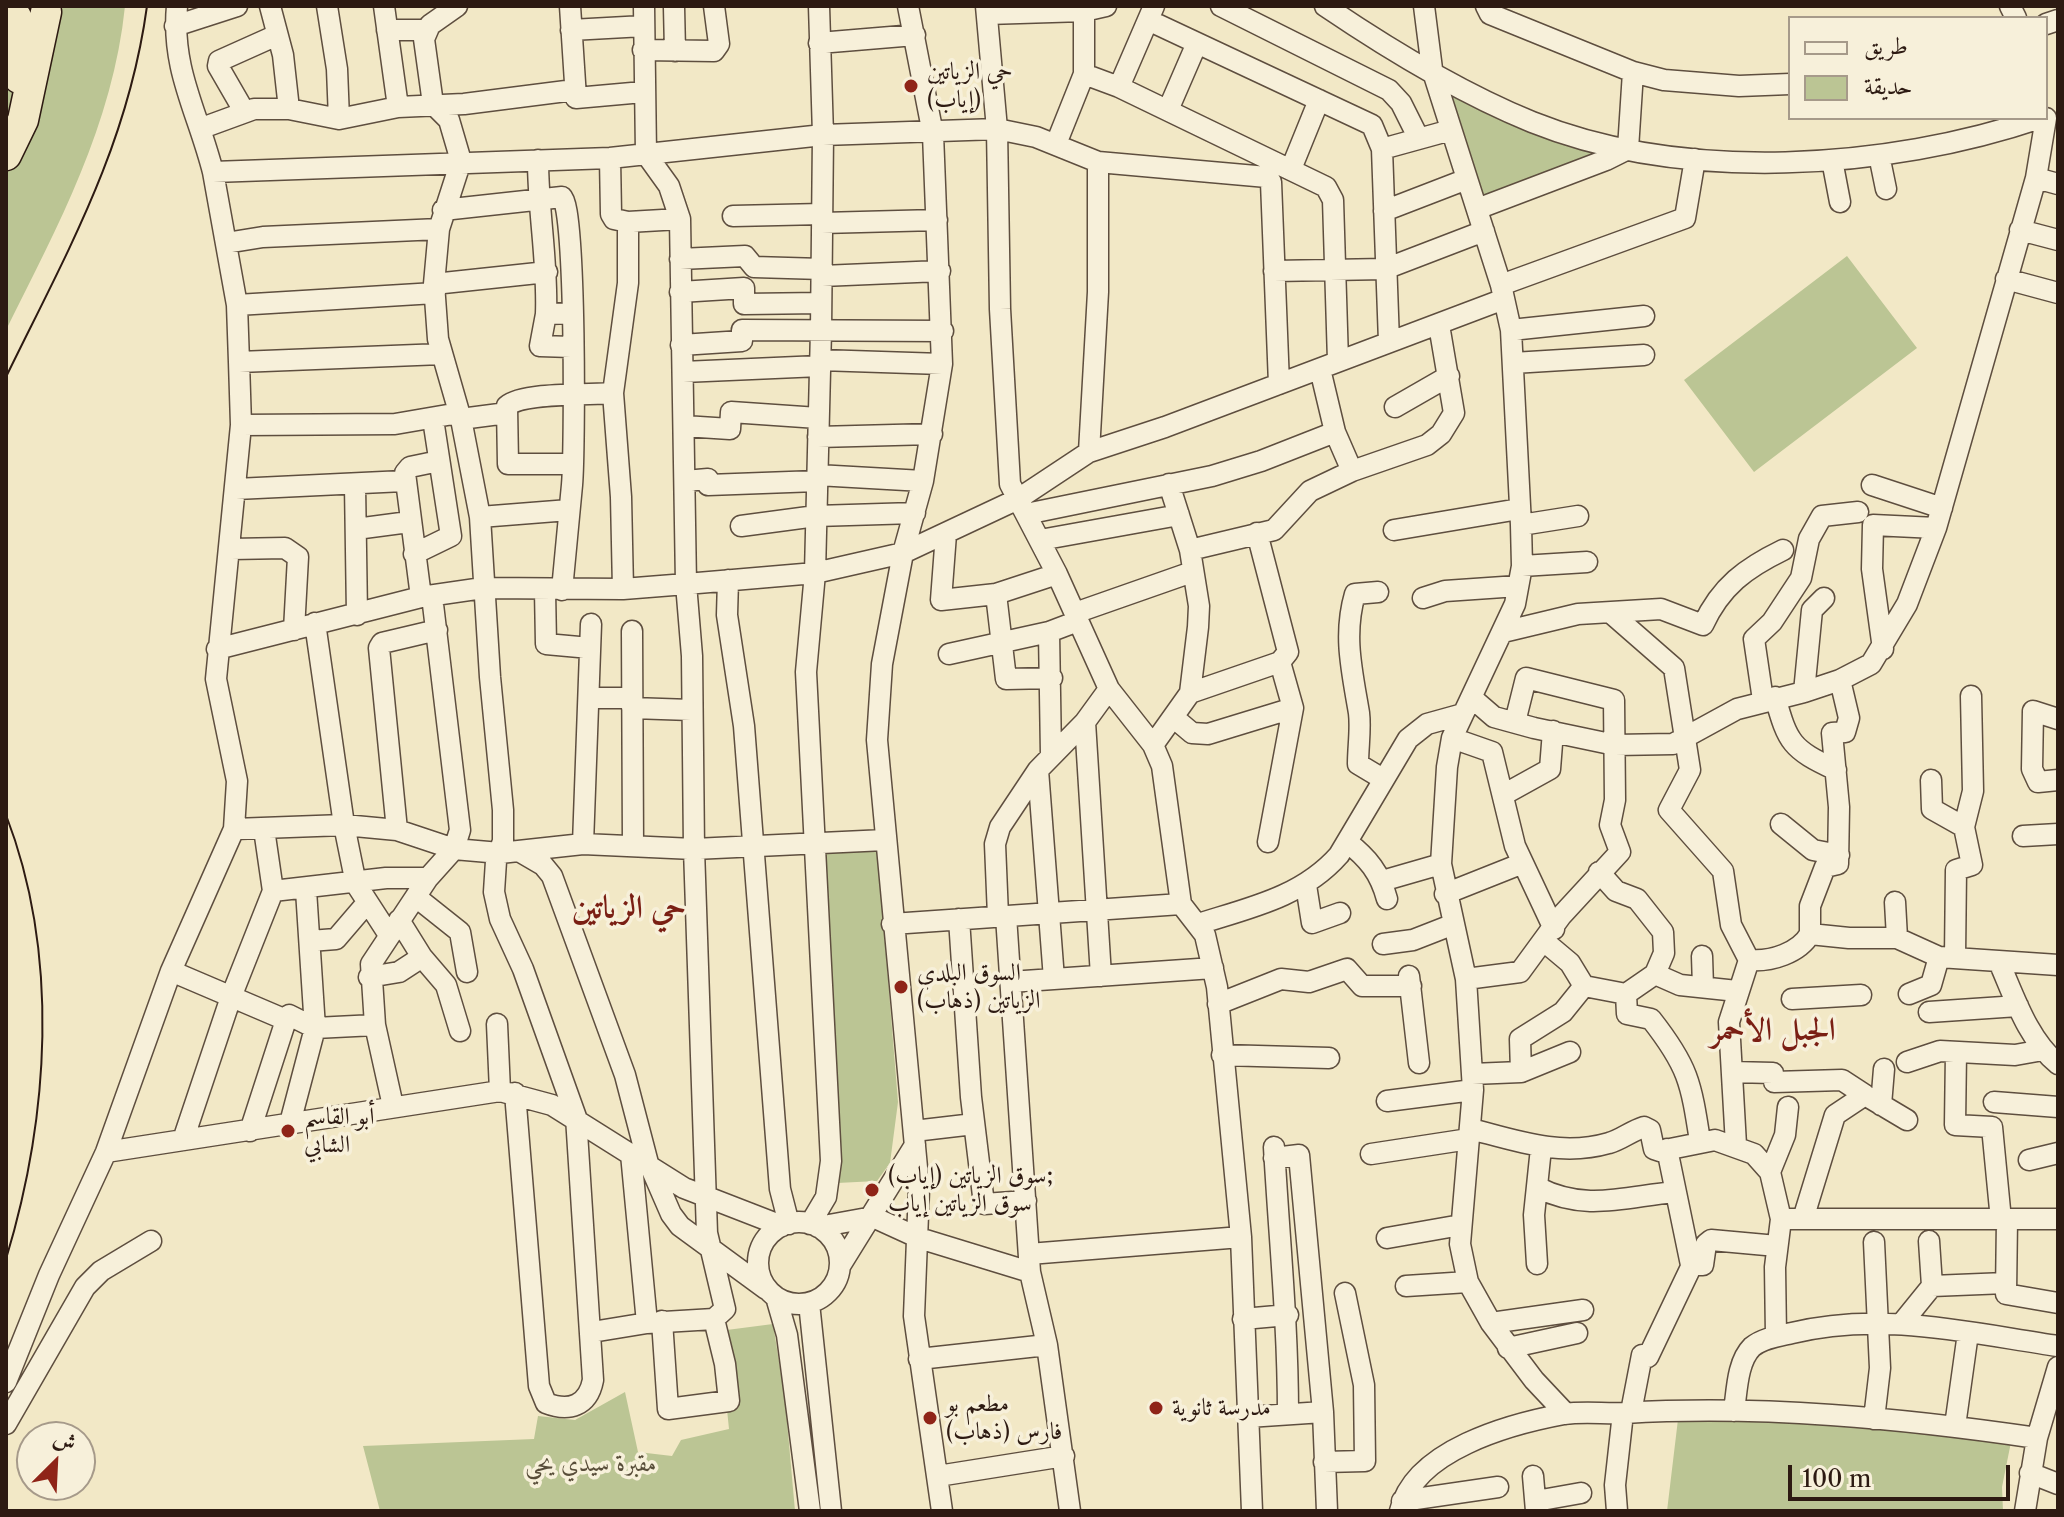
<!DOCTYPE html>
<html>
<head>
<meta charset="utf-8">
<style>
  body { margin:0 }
  #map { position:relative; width:2064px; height:1517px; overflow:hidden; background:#f2e8c6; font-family:"Libre Caslon Text",Amiri,serif }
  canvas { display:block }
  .frame { position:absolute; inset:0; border:8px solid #2d1a12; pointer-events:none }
  .legend { position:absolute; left:1788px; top:16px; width:260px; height:104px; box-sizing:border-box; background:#f7f0da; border:2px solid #a69a8a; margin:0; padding:10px 14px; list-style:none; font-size:24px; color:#2d1a12 }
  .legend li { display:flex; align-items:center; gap:16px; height:40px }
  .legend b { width:40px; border:2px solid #a69a8a }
  .north { position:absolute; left:16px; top:1421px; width:80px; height:80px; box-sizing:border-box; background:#f7f0da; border:2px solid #a69a8a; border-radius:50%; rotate:24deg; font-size:22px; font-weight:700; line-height:32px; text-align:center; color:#2d1a12 }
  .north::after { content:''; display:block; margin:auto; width:28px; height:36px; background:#8f2418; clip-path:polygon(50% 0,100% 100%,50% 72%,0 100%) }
  .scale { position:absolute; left:1788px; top:1465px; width:222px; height:36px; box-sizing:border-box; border:4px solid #2d1a12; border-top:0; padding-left:10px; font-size:24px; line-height:28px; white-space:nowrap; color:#2d1a12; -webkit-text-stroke:6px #f7f0da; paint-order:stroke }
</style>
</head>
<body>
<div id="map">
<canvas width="2064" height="1517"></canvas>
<div class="frame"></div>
<ul class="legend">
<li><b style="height:10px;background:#f7f0da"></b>طريق</li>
<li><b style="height:22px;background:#bbc594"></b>حديقة</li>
</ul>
<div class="north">ش</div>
<div class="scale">100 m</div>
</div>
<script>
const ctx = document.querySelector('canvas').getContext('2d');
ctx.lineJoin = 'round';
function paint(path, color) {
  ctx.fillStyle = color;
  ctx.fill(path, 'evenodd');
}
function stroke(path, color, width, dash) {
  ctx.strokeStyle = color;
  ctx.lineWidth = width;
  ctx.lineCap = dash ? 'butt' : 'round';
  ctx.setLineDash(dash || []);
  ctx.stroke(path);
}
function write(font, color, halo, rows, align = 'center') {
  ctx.font = font + ' "Libre Caslon Text",Amiri,serif';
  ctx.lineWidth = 7;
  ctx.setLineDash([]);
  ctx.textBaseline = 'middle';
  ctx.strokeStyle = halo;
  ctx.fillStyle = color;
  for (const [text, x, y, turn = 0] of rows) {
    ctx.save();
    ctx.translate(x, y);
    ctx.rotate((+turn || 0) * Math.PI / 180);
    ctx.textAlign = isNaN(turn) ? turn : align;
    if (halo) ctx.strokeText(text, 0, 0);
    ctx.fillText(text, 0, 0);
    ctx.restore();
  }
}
paint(new Path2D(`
  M6,6H125C113,124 58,226 6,330Z
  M1441,84L1616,149L1480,201Z
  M1847,256L1917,348L1754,472L1684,380Z
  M877,844L898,1102L890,1163L877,1181L837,1183L819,846Z
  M773,1324L785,1399L795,1511H380L363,1446L534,1439L538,1416L575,1420L625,1392L638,1452L672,1456L681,1440L729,1429L719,1331Z
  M1679,1411L2012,1437L2002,1487L2003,1511H1667Z`), '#bbc594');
const minor = new Path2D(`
  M177,6C171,70 198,112 213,172L610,158L823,135L997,129L1036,137L1098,162L1267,177L1271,182L1279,384
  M270,6L283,55L289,109
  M327,6L337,69L339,119
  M384,6L398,107
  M457,6L430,25L424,39L433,104L449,120L461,161L439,229L434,284L438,339L461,419L480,517L490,677L503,810V841L496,861L494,892L500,919L523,969L576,1117L593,1380C588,1406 569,1412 546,1403L539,1386L515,1093
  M570,6L576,98L643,92
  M908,6L933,134L942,364L923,481L903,553L882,664L877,740L919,1189L914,1316L942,1511
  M986,6L997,129L1000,309L1010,484L1057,574L1109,689L1153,745L1162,766L1181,904L1205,935L1217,987L1241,1237L1252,1511
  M1221,6L1389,90L1401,103L1418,137
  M1325,6C1387,48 1463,94 1532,122C1684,183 1887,170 2040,118
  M1424,6L1432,69L1501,285L1511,330L1521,525L1522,566L1515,604L1452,738L1447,767L1441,864L1466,979L1473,1090L1460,1244L1468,1282L1491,1323L1534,1380L1566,1414
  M1486,6L1490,14L1633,72L1664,80L1739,86L1790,84
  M2010,6L2016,18
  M674,7L675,51
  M987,14L1084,11L1106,6
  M1148,20L1372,125L1382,149L1389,342
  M2046,24L2058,20
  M175,26L237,6
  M387,30H425
  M571,30L644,26
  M819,43L915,35
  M643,50L714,51L719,44L714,6
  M1084,74L1119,87L1326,187L1333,200L1338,361
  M1119,87L1154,6
  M1168,110L1197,43
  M244,111L218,66L219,61L277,35
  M202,128L254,109H289L339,119L398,107L464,104L574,90
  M1056,144L1084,74V11
  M1382,149L1451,130
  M1879,155L1886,189
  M610,158L611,214L614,219L628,222L680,219
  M538,160C538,212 548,262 546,314L572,313
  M1832,160L1840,202
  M1291,169L1319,100
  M2036,178L2058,184
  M1477,209L1606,160L1628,149L1633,72
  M443,210L562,197C576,209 575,451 572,485C569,520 565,555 562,590
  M1384,211L1467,179
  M733,216L822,214
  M822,223L937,220
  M2020,230L2058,240
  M226,243L263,237L439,229
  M680,259L745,256L754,267L822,269
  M1274,271L1385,269L1484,231
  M822,276L940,271
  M2006,279L2058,293
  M434,284L547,272
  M1501,285L1685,218L1695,159
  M680,292L744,288V304L821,303
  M237,305L435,293
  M546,314L540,346L571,347
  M1511,330L1644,316
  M681,345L742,341V330L943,331
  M820,360L942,364
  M239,362L442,354
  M1513,363L1644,355
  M1320,369L1335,432L1352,471
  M683,372L820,366
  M1395,407L1449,376
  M461,419L507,413
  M241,425L395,424L459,413
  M684,426L730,429L731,412L818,418
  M818,437L932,434
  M1089,452L1098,292V162
  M573,464H508L507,406C523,392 590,395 613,393
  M817,475L923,481
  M685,481L708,479V485L817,481
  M355,485L357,615
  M1872,485L1942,508
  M236,489L404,481
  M1026,514L1212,476L1261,461L1335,432
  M480,517L569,510
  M1521,525L1578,516
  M741,526L816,516L915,513
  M356,529L409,522
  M1394,530L1519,509
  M946,534L941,600L996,594L1057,574
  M1040,540L1179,515
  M231,549L285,548L298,557L294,630
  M1190,550L1274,530L1310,491L1352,471L1427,445L1441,434L1454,413L1439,325
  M414,554L451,536L433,419
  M1522,566L1587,562
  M728,580L727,615L744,726L780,1189L789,1224
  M623,589L621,497L613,393L628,283V222
  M545,590L546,644L590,648
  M1378,592L1355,594C1343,635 1352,671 1359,713C1361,729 1358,747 1358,764L1383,779
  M996,594L1006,679L1052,678
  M421,597L405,473L410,467L439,461
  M1423,598L1445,591L1518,586
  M1075,613L1192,572
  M1611,613L1674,668L1690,770L1669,810L1723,871L1731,925L1749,960
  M315,623L344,825L356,884L389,935
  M632,631L633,846
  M1049,632L1051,755
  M1503,632L1578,614L1661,609L1703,625C1721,586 1746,568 1783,550
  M217,649L421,597L483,588L623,589L686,584L815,573L903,553L1018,499L1089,452L1165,427L1504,299
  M1883,649L1872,569L1873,525L1936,528
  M949,654L1049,632L1078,621
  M1804,692L1812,610L1824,598
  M1190,693L1280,662L1288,652L1257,533
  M1775,697C1788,743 1791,749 1836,770
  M590,698H632
  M1472,698L1494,717L1534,728L1615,745L1673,744L1737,709L1804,692L1840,680L1871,664L1907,604L1936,528L2036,178L2046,118
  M1763,700L1754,639L1772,622L1801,578L1809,539L1822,516L1858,512
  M632,708L691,710
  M1173,717L1192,733L1208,734L1293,708
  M2058,719L2033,711L2032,769L2038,782L2058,780
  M1085,722L1101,976
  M1452,738L1492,752L1515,846L1554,929
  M1153,745L1190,693L1198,627L1199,606L1190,550L1169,484
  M1038,770L1054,979
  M1931,780L1932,809L1964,827
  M1503,795L1550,769L1553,731
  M1781,824L1813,850L1839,855
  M234,829L344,825L397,830L454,849L500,853L583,844L694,849L885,840
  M397,830L379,648L382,643L437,630
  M2023,836L2058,834
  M1268,842L1293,708L1280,662
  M1347,842C1368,858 1380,873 1387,899
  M583,844L591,624
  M519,851L543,865L552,876L625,1075L649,1167
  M1599,872L1616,891L1637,899L1663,932L1664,953L1655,974L1626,994
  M1382,881L1441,864
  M1306,885L1312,923L1340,913
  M273,891L386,878H428
  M1445,894L1523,863
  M416,897L460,932L467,972
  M1895,902L1897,938
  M998,916L995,844L1000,827L1038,770L1085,722L1109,689
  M959,919L971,1097L984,1204L1026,1201
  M399,920L422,957L446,985L460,1031
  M892,924L1181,904
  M1198,924C1249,908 1302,897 1339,855L1408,739L1427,724L1463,714
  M1810,934V906L1825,867L1838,864L1839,807L1832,733L1845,732L1849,718L1840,680
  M310,941L336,939L366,904
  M1545,942L1570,963L1584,986L1626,994L1627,1014L1651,1019C1688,1066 1691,1082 1700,1141
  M1383,944L1413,940L1454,924
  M1702,956L1703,987
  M1955,957L1956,870L1972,865L1964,827L1973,791L1971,696
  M1999,962C2014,996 2028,1040 2058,1064
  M171,971L286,1020L289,1015L315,1028L375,1025
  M1655,974L1680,985L1737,991
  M1409,976L1419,1063
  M369,977L399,972L422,957
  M1466,979L1520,972L1561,916L1620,852L1610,825L1615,800L1614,700L1526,678L1515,722
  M1010,982L1213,968
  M1909,994L1931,985L1939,957
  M1792,999L1861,995
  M1218,1004L1281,979L1309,982L1347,969L1362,986H1411
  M1929,1012L2018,1006
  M497,1024L500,1091
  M1956,1052L1955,1125L1992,1127L2001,1220
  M1222,1055L1329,1058
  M1907,1062L1940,1051L2015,1055L2043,1050
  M1521,1072L1520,1039L1563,1012L1584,986
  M1732,1072L1773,1073L1774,1082L1842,1080L1865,1095
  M1472,1074L1521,1072L1570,1052
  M1387,1101L1473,1090
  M1994,1102L2058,1107
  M1881,1105L1884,1069
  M393,1106L375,1025L371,964L428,878L454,849L460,830L432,596
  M290,1123L315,1028L306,890
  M1471,1129C1517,1141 1561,1157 1609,1143C1621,1140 1631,1131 1644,1127L1650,1130L1654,1149L1660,1151L1715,1140L1754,1154L1770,1172L1781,1219L1775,1267L1776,1336
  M250,1131L286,1020
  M914,1131L974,1124
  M183,1140L231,997L273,891L264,829
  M1736,1145L1729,1022L1749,960C1771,962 1799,953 1810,934L1849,938H1897L1939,957L2058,965
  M1274,1147C1279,1236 1288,1324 1288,1414
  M1667,1149L1691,1265H1703L1706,1244L1711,1240L1777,1246
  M106,1152L500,1091L552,1105L684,1188L782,1226
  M631,1154L647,1323
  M1371,1154L1469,1139
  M1274,1158L1299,1155L1323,1412L1327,1511
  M2029,1160L2058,1153
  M651,1168L671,1214L680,1226L766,1289
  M1770,1172L1785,1135L1788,1107
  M1537,1187C1585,1212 1624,1197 1674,1192
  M1781,1219H2058
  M1803,1219L1835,1115L1865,1095L1907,1120
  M2007,1219L2006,1294L2058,1303
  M758 1263a41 41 0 1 1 82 0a41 41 0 1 1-82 0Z
  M810,1224L826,1197L831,1161L806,672L815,573L821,330L823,135L819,6
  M818,1227L873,1217L919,1238L1030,1272L1006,916
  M1387,1238L1461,1225
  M1029,1254L1241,1237
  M1537,1264L1534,1215L1541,1148
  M840,1266L915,1145
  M1030,1272L1047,1345
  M1406,1286L1468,1282
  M1932,1286L2006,1283
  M776,1297L787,1335L810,1511
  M809,1303L831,1511
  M1243,1319L1288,1315
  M662,1321L668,1409L729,1401L725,1364L714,1319
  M1491,1323L1583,1310
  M1902,1323L1932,1286L1929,1241
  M592,1332L647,1323L714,1319L725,1309L707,1233L694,849L692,656L686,584L680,219L669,186L646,154L644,6
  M1508,1348L1577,1333
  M919,1359L1047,1345L1070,1511
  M6,1382L49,1275L106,1152L171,971L234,829L237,781L216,679L241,425L239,362L237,305L213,172
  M1734,1411C1737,1391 1737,1362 1752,1347C1763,1338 1779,1336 1792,1333C1881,1311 1969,1333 2058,1346
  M1631,1412L1642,1355L1648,1357L1692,1265
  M1248,1417L1323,1412
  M1874,1419L1880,1368L1874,1242
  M6,1424L85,1287L101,1271L151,1241
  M1955,1426L1968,1333
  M1324,1462L1365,1461L1364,1385L1345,1293
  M2030,1473L2058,1484
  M938,1476L1064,1456
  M1533,1476L1536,1511
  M1402,1501L1498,1487
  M1536,1501L1581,1493
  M1400,1511C1414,1450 1510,1424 1564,1414C1584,1411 1605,1414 1625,1413C1762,1405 1901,1418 2037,1438
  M1617,1511L1615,1485L1623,1413
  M2025,1511L2037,1438L2058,1367`);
const highway = new Path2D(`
  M16,17L21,48L19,78
  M6,155L23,120L46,12`);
stroke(minor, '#5e4e3f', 23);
stroke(highway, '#2d1a12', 33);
stroke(minor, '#f7f0da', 20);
stroke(highway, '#f2e8c6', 30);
stroke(new Path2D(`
  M6,377C67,252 128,146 147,6
  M6,815C60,955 49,1117 6,1259`), '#2d1a12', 2);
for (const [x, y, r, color] of [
  [911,86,8,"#8f2418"],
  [901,987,8,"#8f2418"],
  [288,1131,8,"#8f2418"],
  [872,1190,8,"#8f2418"],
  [1156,1408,8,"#8f2418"],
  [930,1418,8,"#8f2418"]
]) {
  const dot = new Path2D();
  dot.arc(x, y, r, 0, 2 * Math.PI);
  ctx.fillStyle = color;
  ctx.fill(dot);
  stroke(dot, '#f7f0da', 3);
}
write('24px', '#2d1a12', '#f7f0da', [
  ["حي الزياتين",927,72],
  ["(إياب)",927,100],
  ["السوق البلدي",917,973],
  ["الزياتين (ذهاب)",917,1001],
  ["أبو القاسم",304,1117],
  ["الشابي",304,1145],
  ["سوق الزياتين (إياب);",888,1176],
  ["سوق الزياتين إياب",888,1204],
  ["مطعم بو",946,1404],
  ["فارس (ذهاب)",946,1432],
  ["مدرسة ثانوية",1172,1408]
], 'left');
write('italic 24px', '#584d39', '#f7f0da', [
  ["مقبرة سيدي يحي",591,1464]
]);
write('bold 32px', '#7a1f14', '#f7f0da', [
  ["حي الزياتين",629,909],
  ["الجبل الأحمر",1773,1031]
]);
</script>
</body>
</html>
